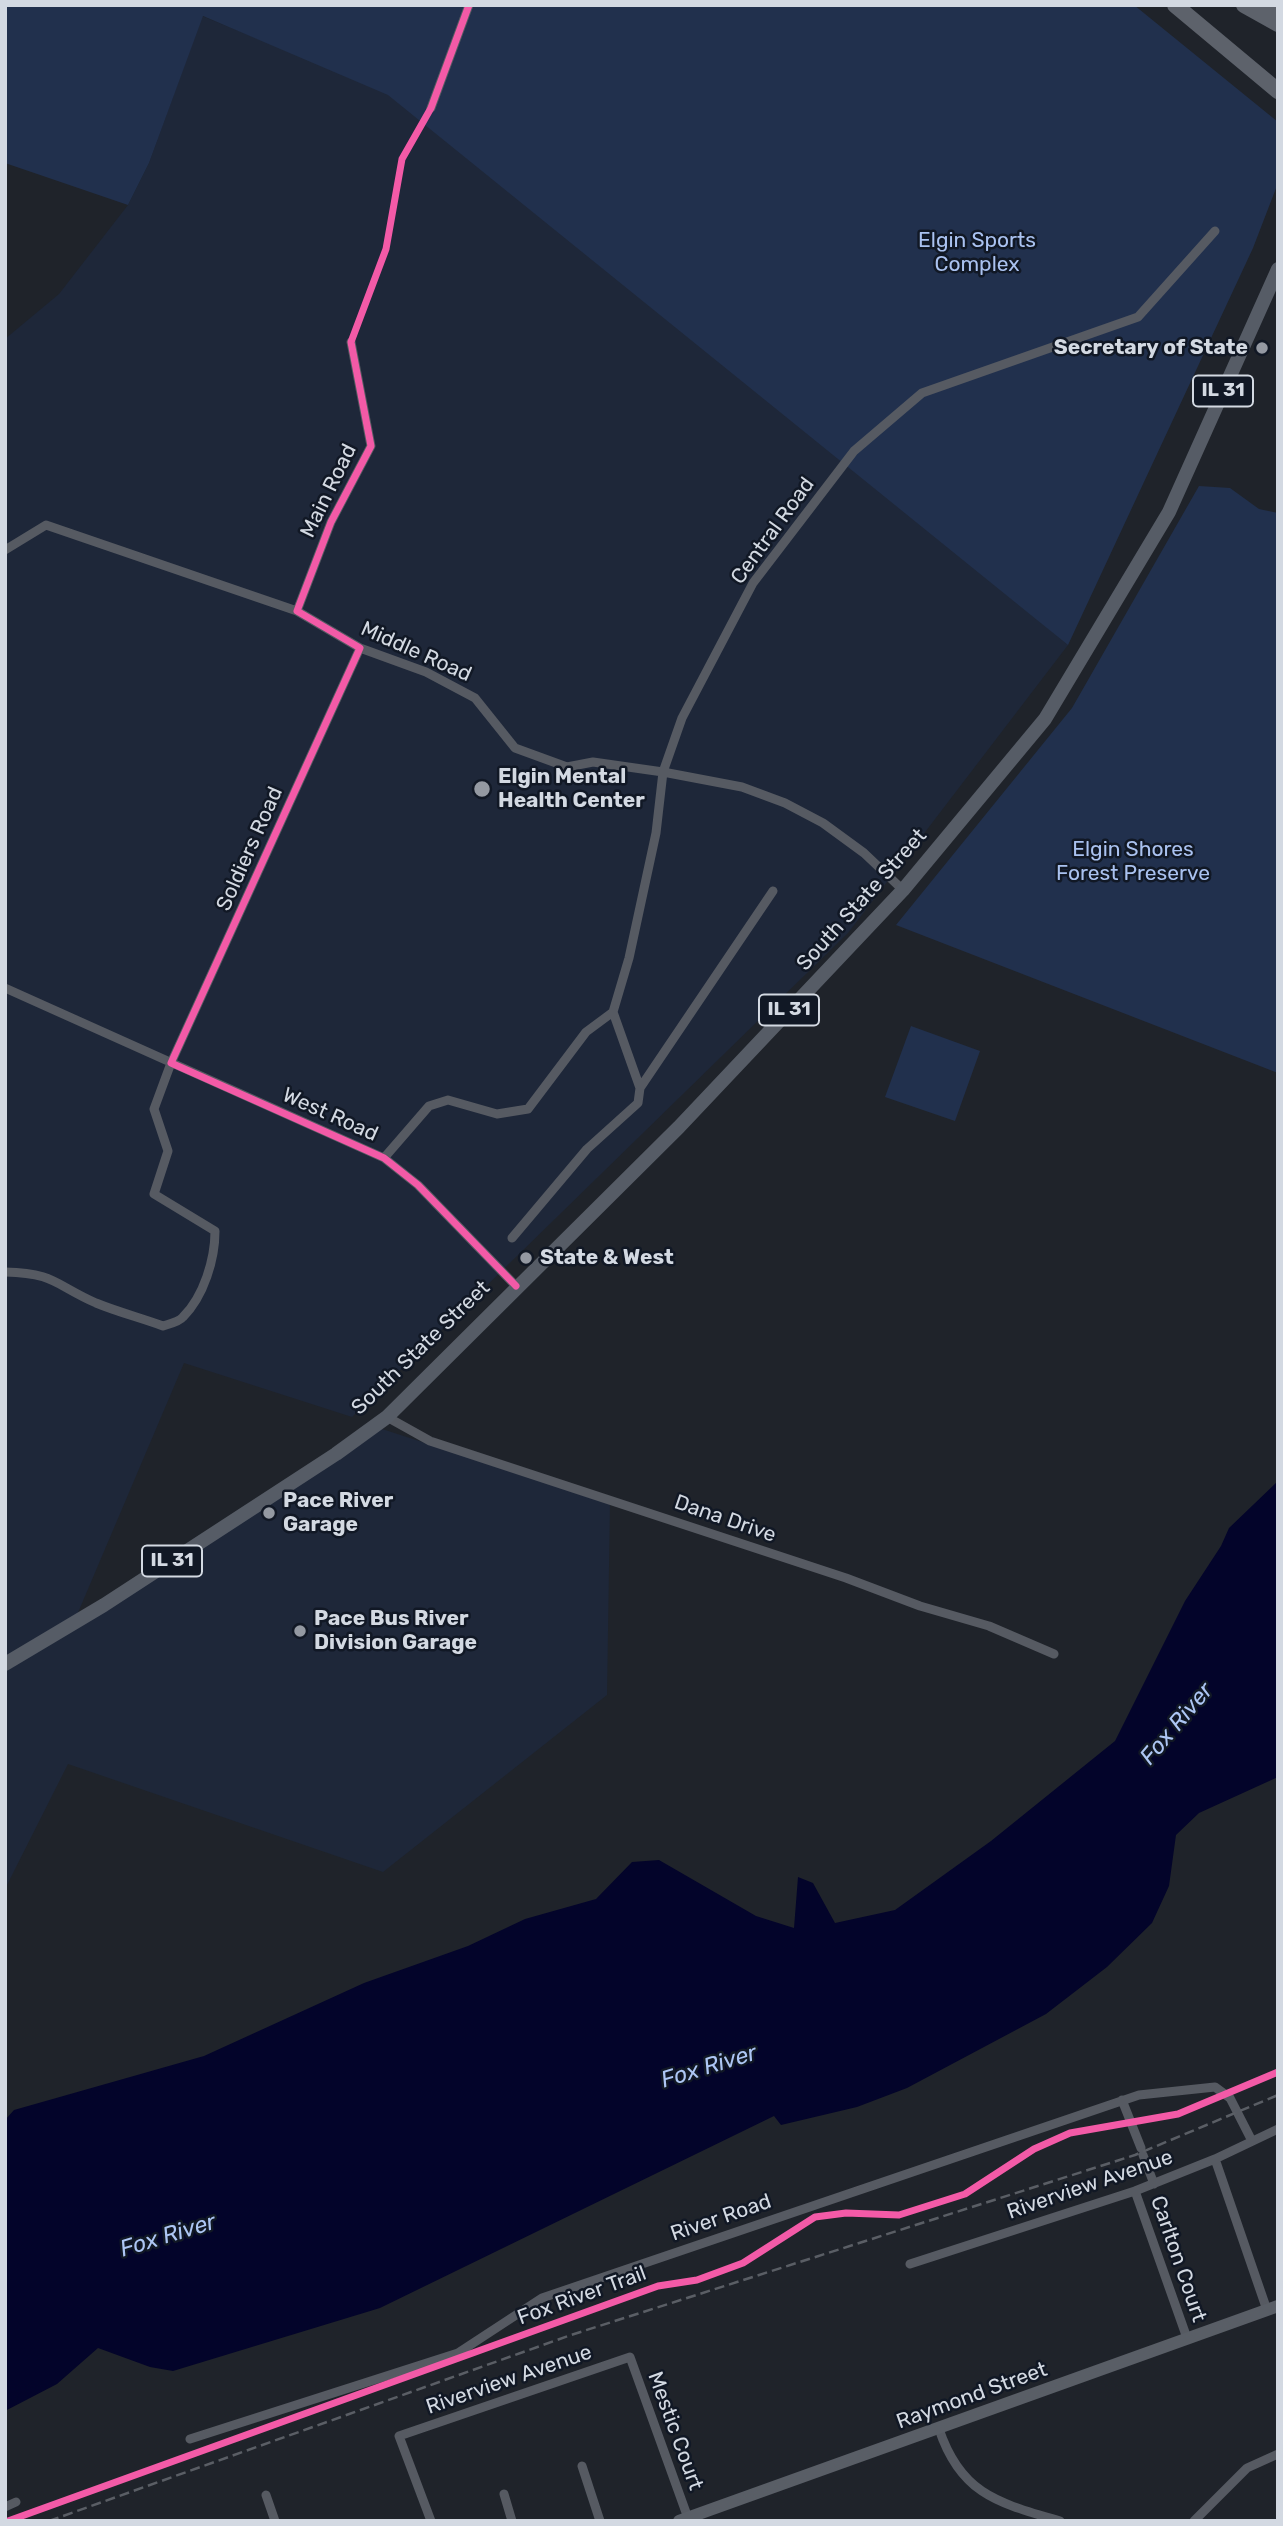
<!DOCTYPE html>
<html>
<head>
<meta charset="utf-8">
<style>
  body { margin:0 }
  #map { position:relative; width:1283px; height:2526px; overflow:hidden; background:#1f232a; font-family:Rubik,sans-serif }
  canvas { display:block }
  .frame { position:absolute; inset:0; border:7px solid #d3d9e2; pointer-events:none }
</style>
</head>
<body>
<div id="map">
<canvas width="1283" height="2526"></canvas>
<div class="frame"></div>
</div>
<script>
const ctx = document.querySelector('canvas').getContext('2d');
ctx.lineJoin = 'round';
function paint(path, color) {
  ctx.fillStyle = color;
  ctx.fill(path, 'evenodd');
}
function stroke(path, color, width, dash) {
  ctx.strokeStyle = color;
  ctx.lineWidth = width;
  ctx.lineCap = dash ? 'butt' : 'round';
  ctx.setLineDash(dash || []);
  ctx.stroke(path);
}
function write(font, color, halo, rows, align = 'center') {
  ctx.font = font + ' Rubik,sans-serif';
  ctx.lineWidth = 5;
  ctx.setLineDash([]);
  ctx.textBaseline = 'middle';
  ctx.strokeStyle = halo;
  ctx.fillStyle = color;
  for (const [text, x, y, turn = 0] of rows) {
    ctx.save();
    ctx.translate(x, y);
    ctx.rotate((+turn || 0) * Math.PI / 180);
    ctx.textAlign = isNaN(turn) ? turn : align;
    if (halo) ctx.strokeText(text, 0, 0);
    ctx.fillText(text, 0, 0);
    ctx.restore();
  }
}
paint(new Path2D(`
  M202,16L431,109L1068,645L848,933L352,1417L184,1363L77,1615L5,1661V339L59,294L128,205L149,163Z
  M379,1428L610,1503L607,1695L383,1872L68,1764L5,1889V1668Z`), '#1e2739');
paint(new Path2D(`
  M5,5H1134L1278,122V183L1253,248L1068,645L388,95L203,16L149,163L128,205L5,163Z
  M1199,486L1230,488L1259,509L1278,513V1073L896,925L1072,708Z
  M911,1026L980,1051L955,1121L885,1097Z`), '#21304d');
paint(new Path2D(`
  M1278,1481V1777L1199,1813L1176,1835L1169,1886L1152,1923L1107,1967L1046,2014L907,2088L857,2107L781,2125L774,2116L380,2308L173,2371L150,2367L98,2348L57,2384L5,2411V2120L14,2110L204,2056L364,1983L468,1946L525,1919L596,1899L632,1862L659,1860L756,1916L794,1928L798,1877L813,1883L835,1923L895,1910L991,1841L1115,1741L1185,1601L1221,1546L1229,1528Z`), '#03042a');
stroke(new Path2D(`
  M431,108L469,5
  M5,550L46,525L297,611L360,648L426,672L475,698L515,748L567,767L593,762L663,772L742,787L785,803L823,823L864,853L903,890
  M297,611L331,522L371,446L351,342
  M5,988L384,1158L418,1185L516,1286
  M640,1088L613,1012L629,958L656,833L663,772L682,718L753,583L854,451L922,393L1138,317L1215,231
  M384,1158L429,1106L448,1100L497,1114L528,1109L586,1032L613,1012
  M512,1238L587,1149L638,1103L640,1088L773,891
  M5,1272C55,1273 55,1285 96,1303C118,1312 141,1318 163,1326C169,1324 179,1322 183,1317C204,1296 215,1259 215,1231L154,1194L168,1151L154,1109L171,1063L360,648
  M387,1417L430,1441L846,1578L920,1606L989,1626L1054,1654
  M1122,2100L1141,2148
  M1143,2155L1154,2184
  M1215,2159L1267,2310
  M1135,2191L1187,2338
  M910,2264L1135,2191L1215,2159L1278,2129
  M939,2429C961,2495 999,2503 1060,2521
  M190,2439L458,2353L542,2298L1139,2095L1215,2087L1230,2098L1252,2141
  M582,2466L600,2521
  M504,2494L512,2521
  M266,2495L275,2521
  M5,2507L16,2502
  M431,2521L399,2436L630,2357L688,2518
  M1194,2521L1247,2468L1278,2454`), '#565a62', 9);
stroke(new Path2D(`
  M679,2521L1278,2306`), '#595e66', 12);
stroke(new Path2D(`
  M5,1664L104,1605L336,1454L387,1417L679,1127L903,890L1045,719L1169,512L1278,269`), '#565c66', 14);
stroke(new Path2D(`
  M1175,5L1278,91
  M1244,5L1278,24
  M1272,5L1278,9`), '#5d626b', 16);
stroke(new Path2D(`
  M49,2521L571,2335L1135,2155L1278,2095`), '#5a5e65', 2.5, [10, 5]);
stroke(new Path2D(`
  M469,5L431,108L402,159L386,249L351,342L371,446L331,522L297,611L360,648L171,1063L384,1158L418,1185L516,1286
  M8,2521L658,2286L697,2280L743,2263L815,2217L846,2213L899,2215L965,2194L1034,2149L1070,2133L1178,2114L1278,2072`), '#f35aa7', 7);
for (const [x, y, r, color] of [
  [1262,348,7,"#9499a2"],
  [482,789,9,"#9499a2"],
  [526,1258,7,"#9499a2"],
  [269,1513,7,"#9499a2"],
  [300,1631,7,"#9499a2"]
]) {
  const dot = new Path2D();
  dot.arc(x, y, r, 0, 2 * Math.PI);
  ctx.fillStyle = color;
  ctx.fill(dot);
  stroke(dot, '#111825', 2.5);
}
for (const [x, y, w] of [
  [1223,391,60],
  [789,1010,60],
  [172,1561,60]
]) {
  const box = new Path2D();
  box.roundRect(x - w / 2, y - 15.5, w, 31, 5);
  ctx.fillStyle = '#111825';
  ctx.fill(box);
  stroke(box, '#d3d9e2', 2);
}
write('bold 19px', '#d3d9e2', null, [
  ["IL 31",1223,391],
  ["IL 31",789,1010],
  ["IL 31",172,1561]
]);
write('21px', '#aac2f0', '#111825', [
  ["Elgin Sports",977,241],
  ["Complex",977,265],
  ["Elgin Shores",1133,850],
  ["Forest Preserve",1133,874]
]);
write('bold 21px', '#d3d9e2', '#111825', [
  ["Secretary of State",1248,348,"right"],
  ["Elgin Mental",498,777],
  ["Health Center",498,801],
  ["State & West",540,1258],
  ["Pace River",283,1501],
  ["Garage",283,1525],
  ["Pace Bus River",314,1619],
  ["Division Garage",314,1643]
], 'left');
write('21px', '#d3d9e2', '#111825', [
  ["Main Road",329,491,-64],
  ["Central Road",773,531,-54],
  ["Middle Road",416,652,24],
  ["Soldiers Road",250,849,-66],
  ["South State Street",862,900,-48],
  ["West Road",330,1115,24],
  ["South State Street",421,1348,-44],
  ["Dana Drive",725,1519,19],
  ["Riverview Avenue",1090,2185,-19],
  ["River Road",721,2218,-19],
  ["Carlton Court",1178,2259,71],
  ["Fox River Trail",582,2296,-20],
  ["Riverview Avenue",509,2380,-19],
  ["Raymond Street",972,2396,-20],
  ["Mestic Court",675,2431,70]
]);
write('italic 23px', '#adc6f4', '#111825', [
  ["Fox River",1177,1724,-50],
  ["Fox River",709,2067,-17],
  ["Fox River",168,2236,-17]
]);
</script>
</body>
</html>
